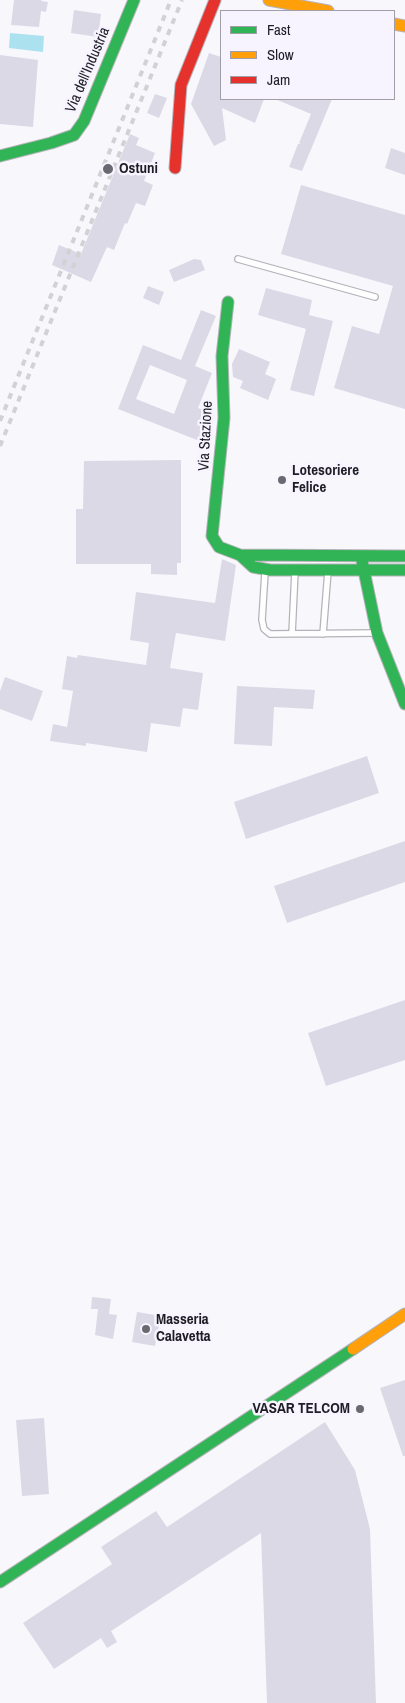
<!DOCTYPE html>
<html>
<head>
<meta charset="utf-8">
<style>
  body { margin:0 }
  #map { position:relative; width:405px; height:1703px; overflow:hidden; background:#f8f7fc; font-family:"Archivo Narrow",sans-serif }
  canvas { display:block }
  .legend { position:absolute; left:220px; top:10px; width:175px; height:90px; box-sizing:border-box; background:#f7f4ff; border:1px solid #a19ea7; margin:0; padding:6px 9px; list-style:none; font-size:15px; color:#1f1d24 }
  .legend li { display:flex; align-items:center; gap:10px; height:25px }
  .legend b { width:25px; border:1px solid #a19ea7 }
</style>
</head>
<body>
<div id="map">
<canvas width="405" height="1703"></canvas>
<ul class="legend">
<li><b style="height:6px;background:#30b455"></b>Fast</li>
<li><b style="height:6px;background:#ff9f0a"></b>Slow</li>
<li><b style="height:6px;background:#e5322d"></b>Jam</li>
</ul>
</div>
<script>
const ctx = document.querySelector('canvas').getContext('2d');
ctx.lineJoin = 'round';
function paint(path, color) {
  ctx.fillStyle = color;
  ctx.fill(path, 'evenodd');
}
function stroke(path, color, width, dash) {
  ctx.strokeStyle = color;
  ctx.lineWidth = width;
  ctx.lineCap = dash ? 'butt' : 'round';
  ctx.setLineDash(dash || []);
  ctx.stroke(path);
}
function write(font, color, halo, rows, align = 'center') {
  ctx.font = font + ' "Archivo Narrow",sans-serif';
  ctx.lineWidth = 5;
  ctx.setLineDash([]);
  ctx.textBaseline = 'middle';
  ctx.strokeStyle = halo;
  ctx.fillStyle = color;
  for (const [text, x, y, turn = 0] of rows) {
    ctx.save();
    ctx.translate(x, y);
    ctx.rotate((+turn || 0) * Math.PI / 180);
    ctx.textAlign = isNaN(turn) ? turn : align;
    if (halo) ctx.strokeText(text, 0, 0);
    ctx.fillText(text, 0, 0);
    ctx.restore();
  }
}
paint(new Path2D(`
  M10,33L44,36L43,52L9,48Z`), '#ace1ef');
paint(new Path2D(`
  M14,0H42L41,1L48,2L46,12L41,11L39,27L11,25Z
  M74,10L101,14L98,37L71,33Z
  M209,53L221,57V99H264L255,123L222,108L226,140L214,146L191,104Z
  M0,55L38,60L33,127L0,124Z
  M155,94L167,98L159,118L147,113Z
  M275,99H332L302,171L289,167L298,144H301L299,143L311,114Z
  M130,134L139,138L136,145L155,153L144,181L153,185L145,206L136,203L127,224L125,223L114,250L107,247L91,282L52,265L59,245L81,254Z
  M391,148L405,153V175L385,168Z
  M301,185L405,215V409L334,388L352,326L379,334L393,286L281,254Z
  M194,259L201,260L205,270L174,282L169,270Z
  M148,286L164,292L159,305L143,298Z
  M266,288L312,300L309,315L333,321L314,396L290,390L306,329L258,315Z
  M201,310L216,316L195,366L212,373L198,408L214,414L202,442L118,409L143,345L181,360ZM150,365L187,380L174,414L136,399Z
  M239,349L270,362L265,374L276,379L268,400L240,388L243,381L233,377L232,364Z
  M181,460V563H177V575L151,574V564H76V509H83L84,461Z
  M222,559L236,565L225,641L176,633L170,668L203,673L198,710L183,708L180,727L151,723L147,752L86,743V746L50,741L53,724L67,727L73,691L62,689L67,656L77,658L78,655L146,665L149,643L130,640L136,592L215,603Z
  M5,677L43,691L32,721L0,709V691Z
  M237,686L315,690L313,709L274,707L272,746L234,744Z
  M367,756L379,793L246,839L234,802Z
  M405,841V882L287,923L274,886Z
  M405,1000V1060L326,1086L308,1033Z
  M92,1297L111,1299L109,1314L117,1315L113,1339L95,1335L98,1309H91Z
  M137,1312L161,1316L155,1346L132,1342Z
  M405,1380V1456H403L380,1388Z
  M44,1418L49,1494L22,1496L16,1420Z
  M325,1422L355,1470L370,1529L376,1703H267L261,1533L111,1631L117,1642L107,1648L101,1638L54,1669L23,1623L112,1564L101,1547L156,1511L167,1527Z`), '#dcd9e7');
const lane = new Path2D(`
  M238,259L375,297
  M265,572L262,620L264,629L270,634L375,633
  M292,634L295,571
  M323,634L328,571`);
const fast = new Path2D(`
  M0,156L51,143L74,135L84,121L134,0
  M228,302L222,356L224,418L212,536L219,547L240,555L405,556
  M240,555L253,567L270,570H405
  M362,561L377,633L405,704
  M0,1582L353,1349`);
const slow = new Path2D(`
  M269,0L328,11
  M394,24L405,26
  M353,1349L405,1314`);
const jam = new Path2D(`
  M175,168L181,85L215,0`);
stroke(lane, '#b5b3b9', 8);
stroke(fast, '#b5b3b9', 13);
stroke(slow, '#b5b3b9', 13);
stroke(jam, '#b5b3b9', 13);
stroke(lane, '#fefeff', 5.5);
stroke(fast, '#30b455', 11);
stroke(slow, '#ff9f0a', 11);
stroke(jam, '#e5322d', 11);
stroke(new Path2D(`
  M0,421L171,0
  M0,446L182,0`), '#d2d1d3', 4, [6, 6]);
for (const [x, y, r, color] of [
  [108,169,6,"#6b6970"],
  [282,480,5,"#6b6970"],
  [146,1329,5,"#6b6970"],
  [360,1409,5,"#6b6970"]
]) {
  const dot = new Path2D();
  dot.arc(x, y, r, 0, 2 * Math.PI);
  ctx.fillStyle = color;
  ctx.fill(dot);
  stroke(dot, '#f7f4ff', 2);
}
write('15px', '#1f1d24', '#f7f4ff', [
  ["Via dell'Industria",88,70,-67],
  ["Via Stazione",206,436,-87]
]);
write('bold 15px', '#1f1d24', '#f7f4ff', [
  ["Ostuni",119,169],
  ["Lotesoriere",292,471],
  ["Felice",292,488],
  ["Masseria",156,1320],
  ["Calavetta",156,1337],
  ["VASAR TELCOM",350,1409,"right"]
], 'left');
</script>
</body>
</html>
